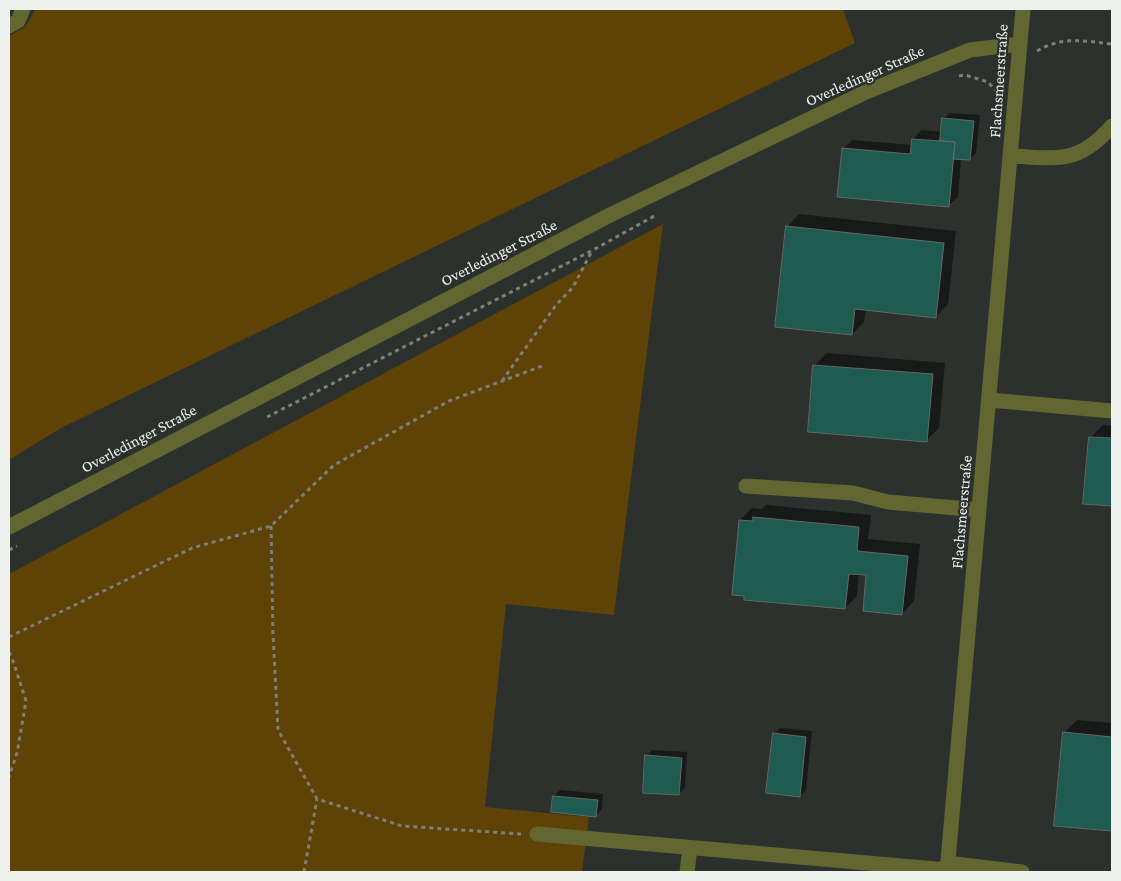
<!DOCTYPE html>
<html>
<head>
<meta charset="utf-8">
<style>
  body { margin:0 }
  #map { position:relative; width:1121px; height:881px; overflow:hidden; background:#2c312d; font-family:"Crimson Pro",serif }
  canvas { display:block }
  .frame { position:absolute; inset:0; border:10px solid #eef1ee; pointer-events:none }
</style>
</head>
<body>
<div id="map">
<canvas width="1121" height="881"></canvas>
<div class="frame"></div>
</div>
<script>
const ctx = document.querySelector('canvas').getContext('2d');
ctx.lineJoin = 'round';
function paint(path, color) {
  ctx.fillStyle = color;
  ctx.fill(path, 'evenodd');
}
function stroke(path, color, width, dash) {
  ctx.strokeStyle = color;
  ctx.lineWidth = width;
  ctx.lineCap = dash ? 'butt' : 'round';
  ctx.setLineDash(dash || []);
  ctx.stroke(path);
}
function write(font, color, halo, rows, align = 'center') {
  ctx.font = font + ' "Crimson Pro",serif';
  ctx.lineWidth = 4.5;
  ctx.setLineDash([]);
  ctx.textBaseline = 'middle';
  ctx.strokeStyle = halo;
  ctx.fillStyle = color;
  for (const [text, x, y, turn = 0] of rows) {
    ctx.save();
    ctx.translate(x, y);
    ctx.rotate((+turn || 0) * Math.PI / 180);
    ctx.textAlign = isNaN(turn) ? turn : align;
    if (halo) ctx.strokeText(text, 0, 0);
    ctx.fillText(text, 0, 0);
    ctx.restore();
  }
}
paint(new Path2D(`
  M36,9H843L855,43L61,428L9,460V36L25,27Z
  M663,224L614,615L506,604L485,807L589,817L582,872H9V574Z`), '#5f4205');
paint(new Path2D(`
  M950,113L980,115L976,153L970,159L961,158L958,197L948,206L843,149L852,140L912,145L913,139L922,130L942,132L943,119Z
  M799,214L956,231L948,304L936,317L866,309L864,322L852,334L787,227Z
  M827,353L945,363L939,428L927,440L815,365Z
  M1103,425L1112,426V505L1085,502L1091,437Z
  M766,505L871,515L868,539L920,544L914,601L902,614L868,574L859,573L857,596L845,608L740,520L752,508L762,509Z
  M1077,720L1112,723V830L1055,825L1064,733Z
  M780,728L812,731L806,790L800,796L774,734Z
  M652,750L687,752L685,788L679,794L646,756Z
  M560,790L603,794L602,809L596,815L554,796Z`), '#0007');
const building = new Path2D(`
  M942,118L974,121L970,160L953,159L955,142L940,141Z
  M912,139L955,142L949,207L837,197L842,148L910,154Z
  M786,226L944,243L936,318L855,309L852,335L775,327Z
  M813,365L933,374L927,442L808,432Z
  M1089,437L1112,438V506L1083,504Z
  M753,517L859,527L857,551L908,556L902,615L863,611L866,575L849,574L845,609L744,600V596L732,595L739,520L753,521Z
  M1063,732L1112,737V831L1054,826Z
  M773,733L806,737L800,797L766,793Z
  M645,755L682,758L679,795L643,793Z
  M553,796L598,800L596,817L551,812Z`);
paint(building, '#1f5b51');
stroke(building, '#616867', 1);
stroke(new Path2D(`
  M1037,51C1062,36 1085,41 1112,44
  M959,76L965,75L988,82L996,91
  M502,381L556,305L573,287L592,251
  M267,417L593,250L656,215
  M271,526L273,634L278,730L317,799L402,826L521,834
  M9,550L17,546
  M9,637L192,548L271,526L334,465L449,401L542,366
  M9,652L13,661L26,701L17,753L9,777
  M304,872L317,799`), '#7c807d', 3, [4, 4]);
stroke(new Path2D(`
  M9,26L18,21L23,9
  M1011,156C1059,158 1077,165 1112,126
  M990,400L1112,411
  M746,486L853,493L888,502L979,510
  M9,527L612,214L866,92L970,50L1019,44
  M537,834L947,870
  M947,863L1022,872
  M687,872L690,848
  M947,872L1023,9`), '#626732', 15);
write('16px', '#eef1ee', '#2c312d', [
  ["Overledinger Straße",865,76,-24],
  ["Flachsmeerstraße",999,81,-86],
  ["Overledinger Straße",499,253,-27],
  ["Overledinger Straße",139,439,-28],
  ["Flachsmeerstraße",962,512,-85]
]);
</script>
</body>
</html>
